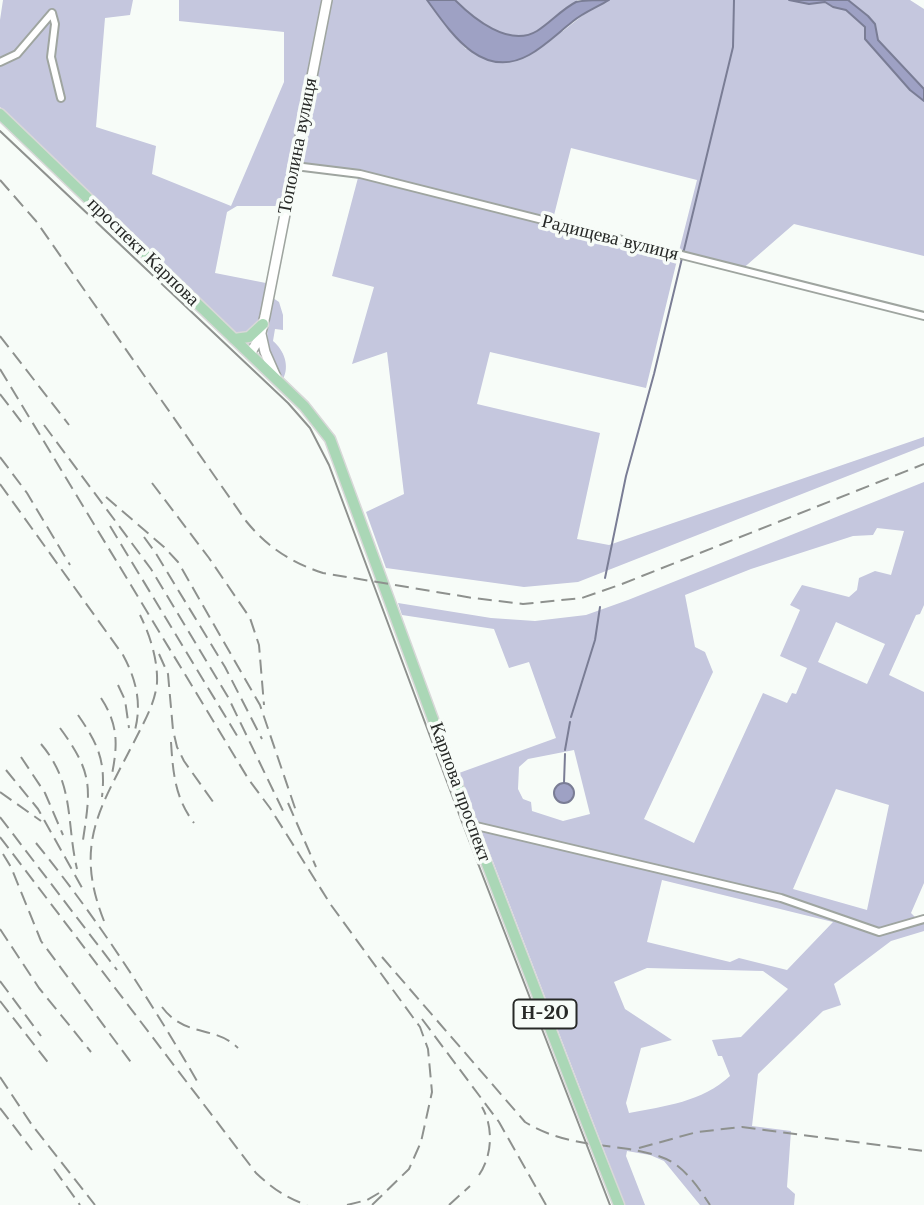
<!DOCTYPE html>
<html>
<head>
<meta charset="utf-8">
<style>
  body { margin:0 }
  canvas { display:block; background:#f7fcf8 }
</style>
</head>
<body>
<canvas width="924" height="1205"></canvas>
<script>
const ctx = document.querySelector('canvas').getContext('2d');
ctx.lineJoin = 'round';
function paint(path, color) {
  ctx.fillStyle = color;
  ctx.fill(path, 'evenodd');
}
function stroke(path, color, width, dash) {
  ctx.strokeStyle = color;
  ctx.lineWidth = width;
  ctx.lineCap = dash ? 'butt' : 'round';
  ctx.setLineDash(dash || []);
  ctx.stroke(path);
}
function write(font, color, halo, rows, align = 'center') {
  ctx.font = font + ' "Libre Baskerville",serif';
  ctx.lineWidth = 7;
  ctx.setLineDash([]);
  ctx.textBaseline = 'middle';
  ctx.strokeStyle = halo;
  ctx.fillStyle = color;
  for (const [text, x, y, turn = 0] of rows) {
    ctx.save();
    ctx.translate(x, y);
    ctx.rotate((+turn || 0) * Math.PI / 180);
    ctx.textAlign = isNaN(turn) ? turn : align;
    if (halo) ctx.strokeText(text, 0, 0);
    ctx.fillText(text, 0, 0);
    ctx.restore();
  }
}
paint(new Path2D(`
  M3,0H133L130,15L105,18L96,127L156,146L152,174L231,206L284,82V32L179,21V0H427L446,26L466,49L563,31L592,8L609,0H789L809,4L825,2L846,10L865,27V39L910,90L924,101V256L794,224L740,271L678,256L646,388L490,352L477,404L600,433L577,539L609,545L924,437V446L578,582L524,587L386,568L366,512L404,494L387,352L352,364L374,287L332,276L359,174L295,166L286,206H237L227,212L215,273L271,284L256,353L236,337L0,107V20ZM571,148L697,180L678,255L552,223Z
  M455,0H578C567,9 540,32 528,35C501,42 472,17 455,0Z
  M848,0H910L924,9V89L878,40L875,24L868,16Z
  M273,298L279,302L283,315V330L275,329L273,341C284,350 290,366 283,379C263,360 265,322 273,298Z
  M924,482V605L920,614L916,615L889,675L924,692V883L911,913L915,917L924,915V931L891,941L834,984L841,1005L823,1011L758,1074L752,1126L791,1131L787,1187L795,1194L794,1205H700L664,1161L650,1155L627,1151L626,1156L645,1205H625L459,773L556,738L529,662L509,668L494,629L402,615L398,603L491,618L535,621L586,615L628,600ZM877,528L904,531L891,575L875,571L859,578L857,590L849,597L802,585L790,605L800,610L780,656L807,668L796,694L792,693L787,703L763,693L694,843L644,819L713,672L705,652L695,647L685,595L751,569L853,536L873,535ZM836,622L885,644L867,684L818,662ZM574,750L590,814L563,821L532,811L531,802L523,799L518,789L519,767L528,759ZM836,789L889,805L867,910L793,889ZM662,880L833,922L787,970L739,958L730,962L647,942ZM647,968L763,971L788,989L741,1037L712,1040L718,1056H722L730,1076C702,1102 665,1106 629,1113L626,1103L641,1048L672,1040L625,1009L614,982Z`), '#c5c7de');
const water = new Path2D(`
  M427,0H455C473,18 509,48 537,31C550,23 562,9 576,2C584,0 599,0 609,0C596,8 584,12 572,22C558,33 545,46 529,55C482,81 451,33 427,0Z
  M789,0H848L868,16L875,24L878,40L924,89V101L910,90L865,39V27L846,10L833,7L825,2L809,4Z
  M554 793a10 10 0 1 1 20 0a10 10 0 1 1-20 0Z`);
paint(water, '#9ea1c4');
stroke(water, '#7a7d95', 2);
stroke(new Path2D(`
  M605,578L626,476L654,374L733,47L734,0
  M571,717L595,640L600,607
  M565,750L570,722
  M564,783L565,754`), '#7a7d95', 2);
const minor = new Path2D(`
  M52,13L55,24L51,57L61,98
  M0,62L17,54L52,13
  M295,166L360,174L924,316
  M472,825L781,898L879,932L924,919`);
const secondary = new Path2D(`
  M261,334L265,352L276,377
  M250,354L260,337L265,316L327,0`);
const primary = new Path2D(`
  M0,114L304,406L330,439L467,812L584,1116
  M234,339L249,337L263,324
  M604,1167L619,1205`);
stroke(minor, '#9fa5a0', 10);
stroke(secondary, '#9fa5a0', 12);
stroke(primary, '#d8d8d8', 13);
stroke(minor, '#fff', 6);
stroke(secondary, '#fff', 9);
stroke(primary, '#aad7b6', 10);
stroke(new Path2D(`
  M0,131L288,403L310,428L329,465L462,822L610,1205`), '#8e918e', 2);
stroke(new Path2D(`
  M0,180L36,221L246,521C267,547 292,563 323,573L473,598L523,604L582,598L622,584L924,464
  M0,336L69,425
  M0,369L249,780L270,808L331,905L420,1027L428,1049L432,1092L421,1142L409,1169L372,1205
  M0,394L23,424
  M44,425L151,569L228,697L286,817
  M0,457L27,493L70,565
  M152,483L209,558L250,618L259,645L264,705
  M0,484L123,655C136,679 142,703 135,730
  M106,497L164,547L178,562L260,705L296,811
  M110,526L239,739
  M144,537L155,552L225,667L262,739
  M159,654L168,674L173,730L177,747L184,761L216,806
  M118,685L125,700L129,728
  M101,698C118,724 118,744 112,774
  M78,715C98,744 106,761 102,797
  M60,728C93,773 91,787 83,840
  M171,742C173,773 175,798 194,823
  M41,744C75,784 66,822 77,869
  M21,757L45,793L63,835
  M6,770L38,809L85,893
  M0,792L41,821
  M288,803L316,867
  M0,817L117,970
  M0,837L256,1173C272,1188 286,1198 307,1205
  M36,843C97,918 149,998 197,1081
  M3,854L11,867L41,941L133,1065
  M104,921C73,843 101,807 136,738C145,720 155,703 157,683C158,660 150,635 140,615
  M0,929L39,988L91,1052
  M382,957L525,1122C557,1142 592,1144 629,1149C644,1152 662,1155 675,1164C690,1175 700,1190 710,1205
  M0,981L41,1036
  M0,1001L50,1065
  M162,1007C185,1038 215,1025 238,1048
  M422,1019L499,1122L546,1205
  M0,1077L32,1125L95,1205
  M0,1108L32,1150
  M639,1148L697,1132L742,1127L924,1151
  M54,1169L80,1205
  M479,1175C492,1156 494,1128 482,1107
  M347,1205L367,1200L379,1193
  M449,1205L470,1186`), '#8e918e', 2, [14, 7]);
const primaryBridge = new Path2D(`
  M584,1116L604,1167`);
stroke(primaryBridge, '#d8d8d8', 13, []);
stroke(primaryBridge, '#aad7b6', 10);
for (const [x, y, w] of [
  [545,1014,63]
]) {
  const box = new Path2D();
  box.roundRect(x - w / 2, y - 14.5, w, 29, 5);
  ctx.fillStyle = '#f7fcf8';
  ctx.fill(box);
  stroke(box, '#272927', 2);
}
write('bold 18px', '#272927', null, [
  ["Н-20",545,1014]
]);
write('19px', '#272927', '#f7fcf8', [
  ["Тополина вулиця",298,146,-79],
  ["Радищева вулиця",610,238,14],
  ["проспект Карпова",143,252,44],
  ["Карпова проспект",460,792,70]
]);
</script>
</body>
</html>
